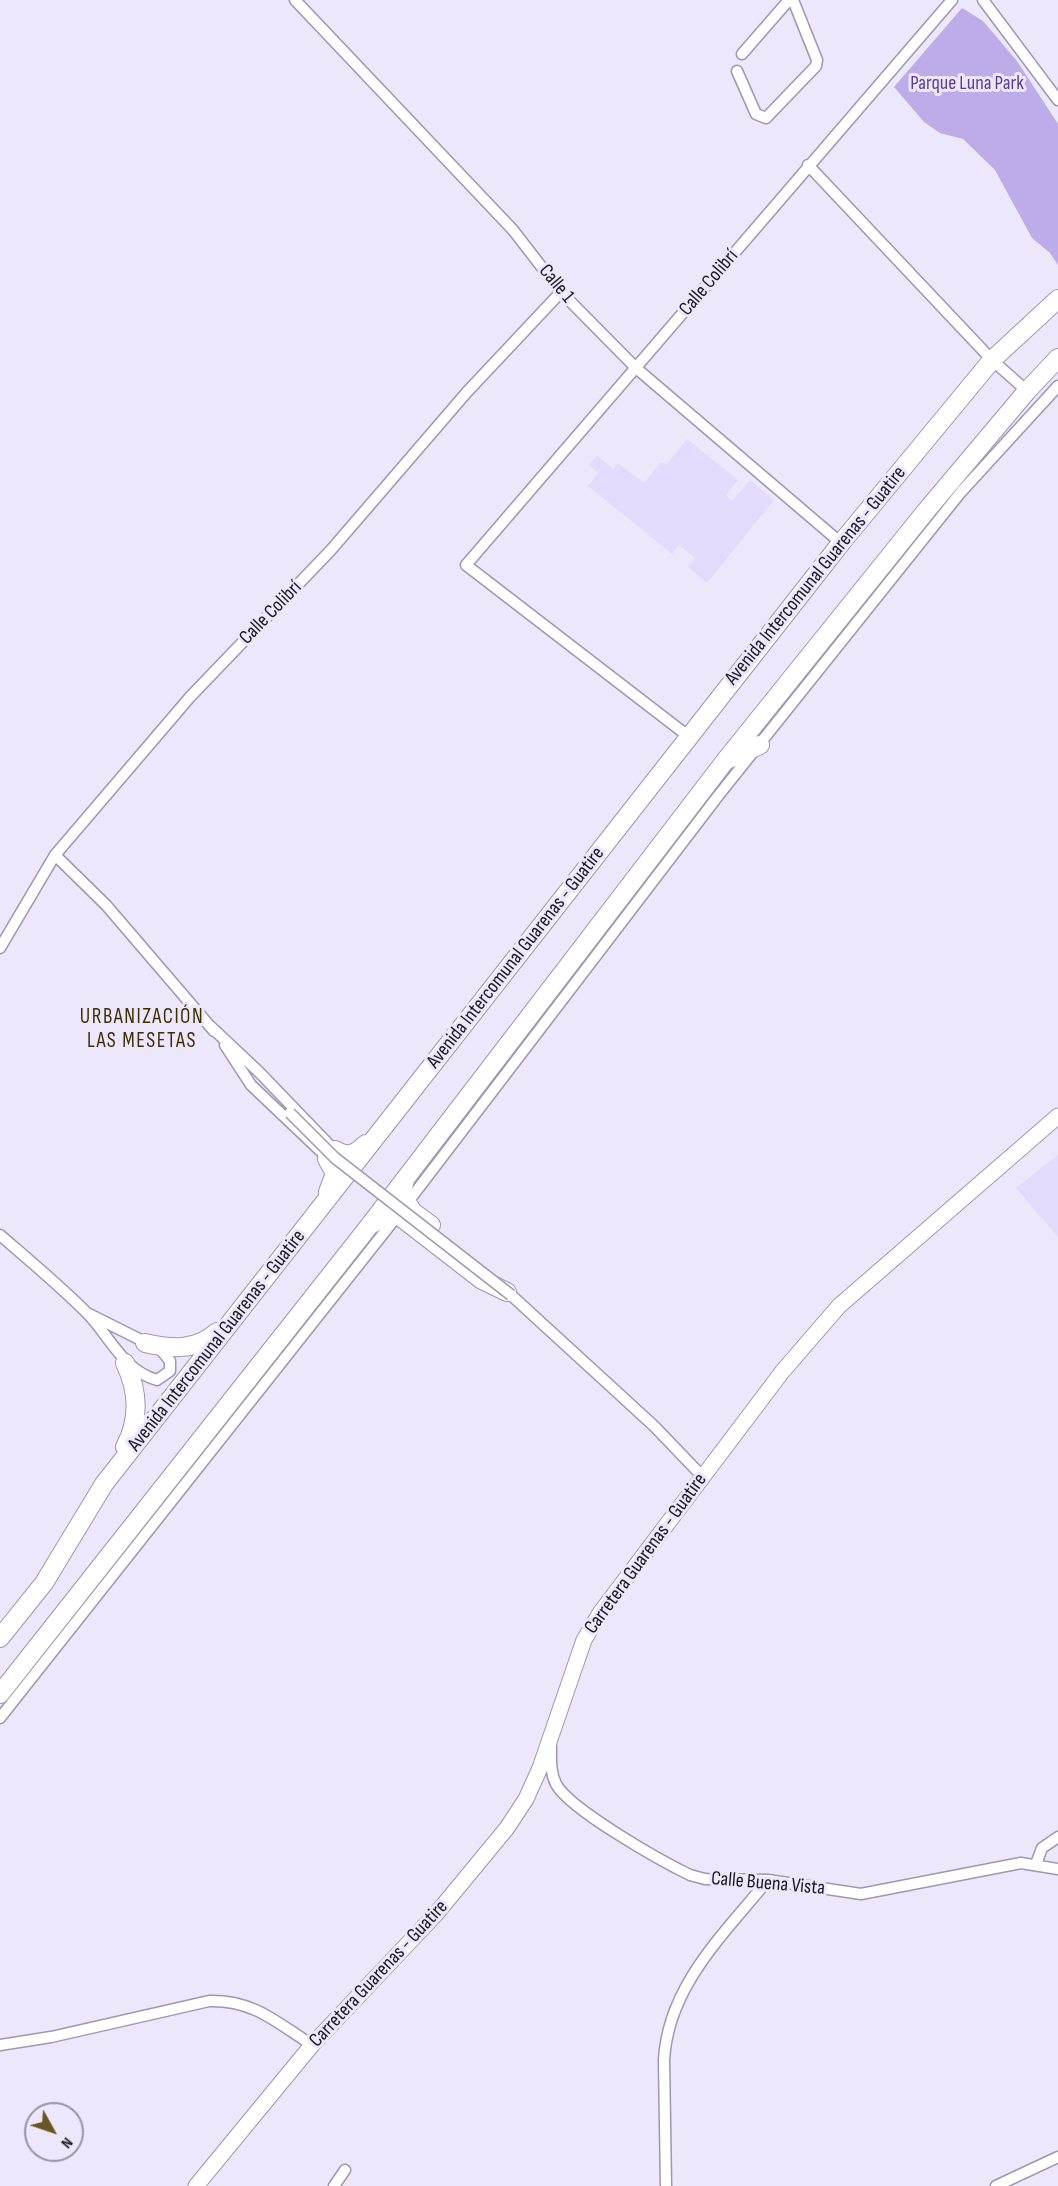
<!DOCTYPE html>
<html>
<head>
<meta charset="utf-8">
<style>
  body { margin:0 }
  #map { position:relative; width:1058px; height:2186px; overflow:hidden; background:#ece7fb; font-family:"Sofia Sans Condensed",sans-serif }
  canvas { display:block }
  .north { position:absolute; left:24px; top:2102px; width:60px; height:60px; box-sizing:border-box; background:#ece7fb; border:2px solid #9894a3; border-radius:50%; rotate:130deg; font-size:16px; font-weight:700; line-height:24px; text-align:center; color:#19171f }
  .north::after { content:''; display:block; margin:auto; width:21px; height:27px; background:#6a5625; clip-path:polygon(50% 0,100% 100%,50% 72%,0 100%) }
</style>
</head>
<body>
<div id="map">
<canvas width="1058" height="2186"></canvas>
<div class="north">N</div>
</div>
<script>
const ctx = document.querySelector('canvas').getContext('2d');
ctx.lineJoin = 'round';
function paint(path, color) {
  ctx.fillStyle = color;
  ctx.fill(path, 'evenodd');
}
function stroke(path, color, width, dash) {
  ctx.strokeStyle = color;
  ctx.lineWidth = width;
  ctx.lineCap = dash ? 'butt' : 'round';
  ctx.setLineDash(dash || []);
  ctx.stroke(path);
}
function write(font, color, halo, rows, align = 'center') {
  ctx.font = font + ' "Sofia Sans Condensed",sans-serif';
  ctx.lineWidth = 6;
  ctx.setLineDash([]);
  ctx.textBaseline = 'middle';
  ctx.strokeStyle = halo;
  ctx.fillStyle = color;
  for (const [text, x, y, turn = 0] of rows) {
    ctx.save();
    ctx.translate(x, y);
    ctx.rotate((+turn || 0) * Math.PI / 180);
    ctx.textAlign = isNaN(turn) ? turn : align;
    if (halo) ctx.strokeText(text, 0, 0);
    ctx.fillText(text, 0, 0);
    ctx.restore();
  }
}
paint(new Path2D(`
  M687,439L738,480L726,495L732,501L750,480L774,500L707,583L688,567L695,558L679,545L672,554L588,486L598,473L589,465L597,455L613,469L618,463L644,483L661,462L666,465Z
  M1058,1155V1237L1016,1188Z`), '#e4dbfc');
paint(new Path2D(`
  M962,8L983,21L1017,61L1058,124V265L1050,253L1032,238L995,170L963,139L940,133L924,122L894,87Z`), '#bdace8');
const minor = new Path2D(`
  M295,0L513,230L561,292L636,368L841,543
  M983,0L1058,100
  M742,54L789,0
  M737,71L756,114L766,118L816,66L817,60L793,0
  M808,165L992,360L1027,391
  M688,736L466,565L952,0
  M55,855L106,905L214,1031
  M0,948L55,855L190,697L331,550L467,392L561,292
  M210,1026L259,1072L337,1153
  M225,1045L251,1085L332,1162
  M0,1235C29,1260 59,1285 86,1312C110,1336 122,1370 157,1380L170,1371V1361L161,1350L87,1313
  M511,1295L654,1426L702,1476
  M0,1718L398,1215L718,796L961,492L1058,386
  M551,1747C551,1760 550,1772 556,1784C569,1809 661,1861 690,1875L705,1879L768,1880L861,1894L1021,1863L1058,1869
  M1036,1864L1042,1848L1058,1837
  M0,2045L51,2037L209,2001C254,2000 276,2022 312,2045
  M334,2186L345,2170
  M666,2186L664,2060C668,1986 724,1934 768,1880
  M996,2186L1058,2157`);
const secondary = new Path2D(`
  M196,2186L312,2045L436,1914L507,1828L526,1799L540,1768L584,1640L600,1613L782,1372L839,1306L1058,1116`);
const trunk = new Path2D(`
  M729,759L760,745
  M335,1150C349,1158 355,1154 366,1144
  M327,1159L335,1173L328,1192
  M405,1180L401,1193L413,1212L431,1225
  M374,1223C381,1217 388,1212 398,1215L482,1280L507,1292
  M145,1343C171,1349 196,1351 217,1332
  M125,1447C140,1419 138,1390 125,1363
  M0,1638L44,1583L104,1484L841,543L992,360L1058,299
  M0,1694L366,1230L725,761L926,511L1027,391L1058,358`);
stroke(minor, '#9e97af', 13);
stroke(secondary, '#9e97af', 17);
stroke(trunk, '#9e97af', 20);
stroke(minor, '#fff', 10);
stroke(secondary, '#fff', 15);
stroke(trunk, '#fff', 18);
const minorBridge = new Path2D(`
  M290,1113L335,1158L511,1295`);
stroke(minorBridge, '#9e97af', 13, []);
stroke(minorBridge, '#fff', 10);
write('20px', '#5b3c90', '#ece7fb', [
  ["Parque Luna Park",967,84]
]);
write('20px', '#19171f', '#ece7fb', [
  ["Calle Colibrí",709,283,-50],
  ["Calle 1",556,284,50],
  ["Avenida Intercomunal Guarenas - Guatire",816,576,-51],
  ["Calle Colibrí",271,613,-46],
  ["Avenida Intercomunal Guarenas - Guatire",516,958,-52],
  ["Avenida Intercomunal Guarenas - Guatire",217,1341,-52],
  ["Carretera Guarenas - Guatire",646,1554,-54],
  ["Calle Buena Vista",768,1884,5],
  ["Carretera Guarenas - Guatire",379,1974,-47]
]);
ctx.letterSpacing = '1.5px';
write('21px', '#3d2e04', '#ece7fb', [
  ["URBANIZACIÓN",142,1018],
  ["LAS MESETAS",142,1042]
]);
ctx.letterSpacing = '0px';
</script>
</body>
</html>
